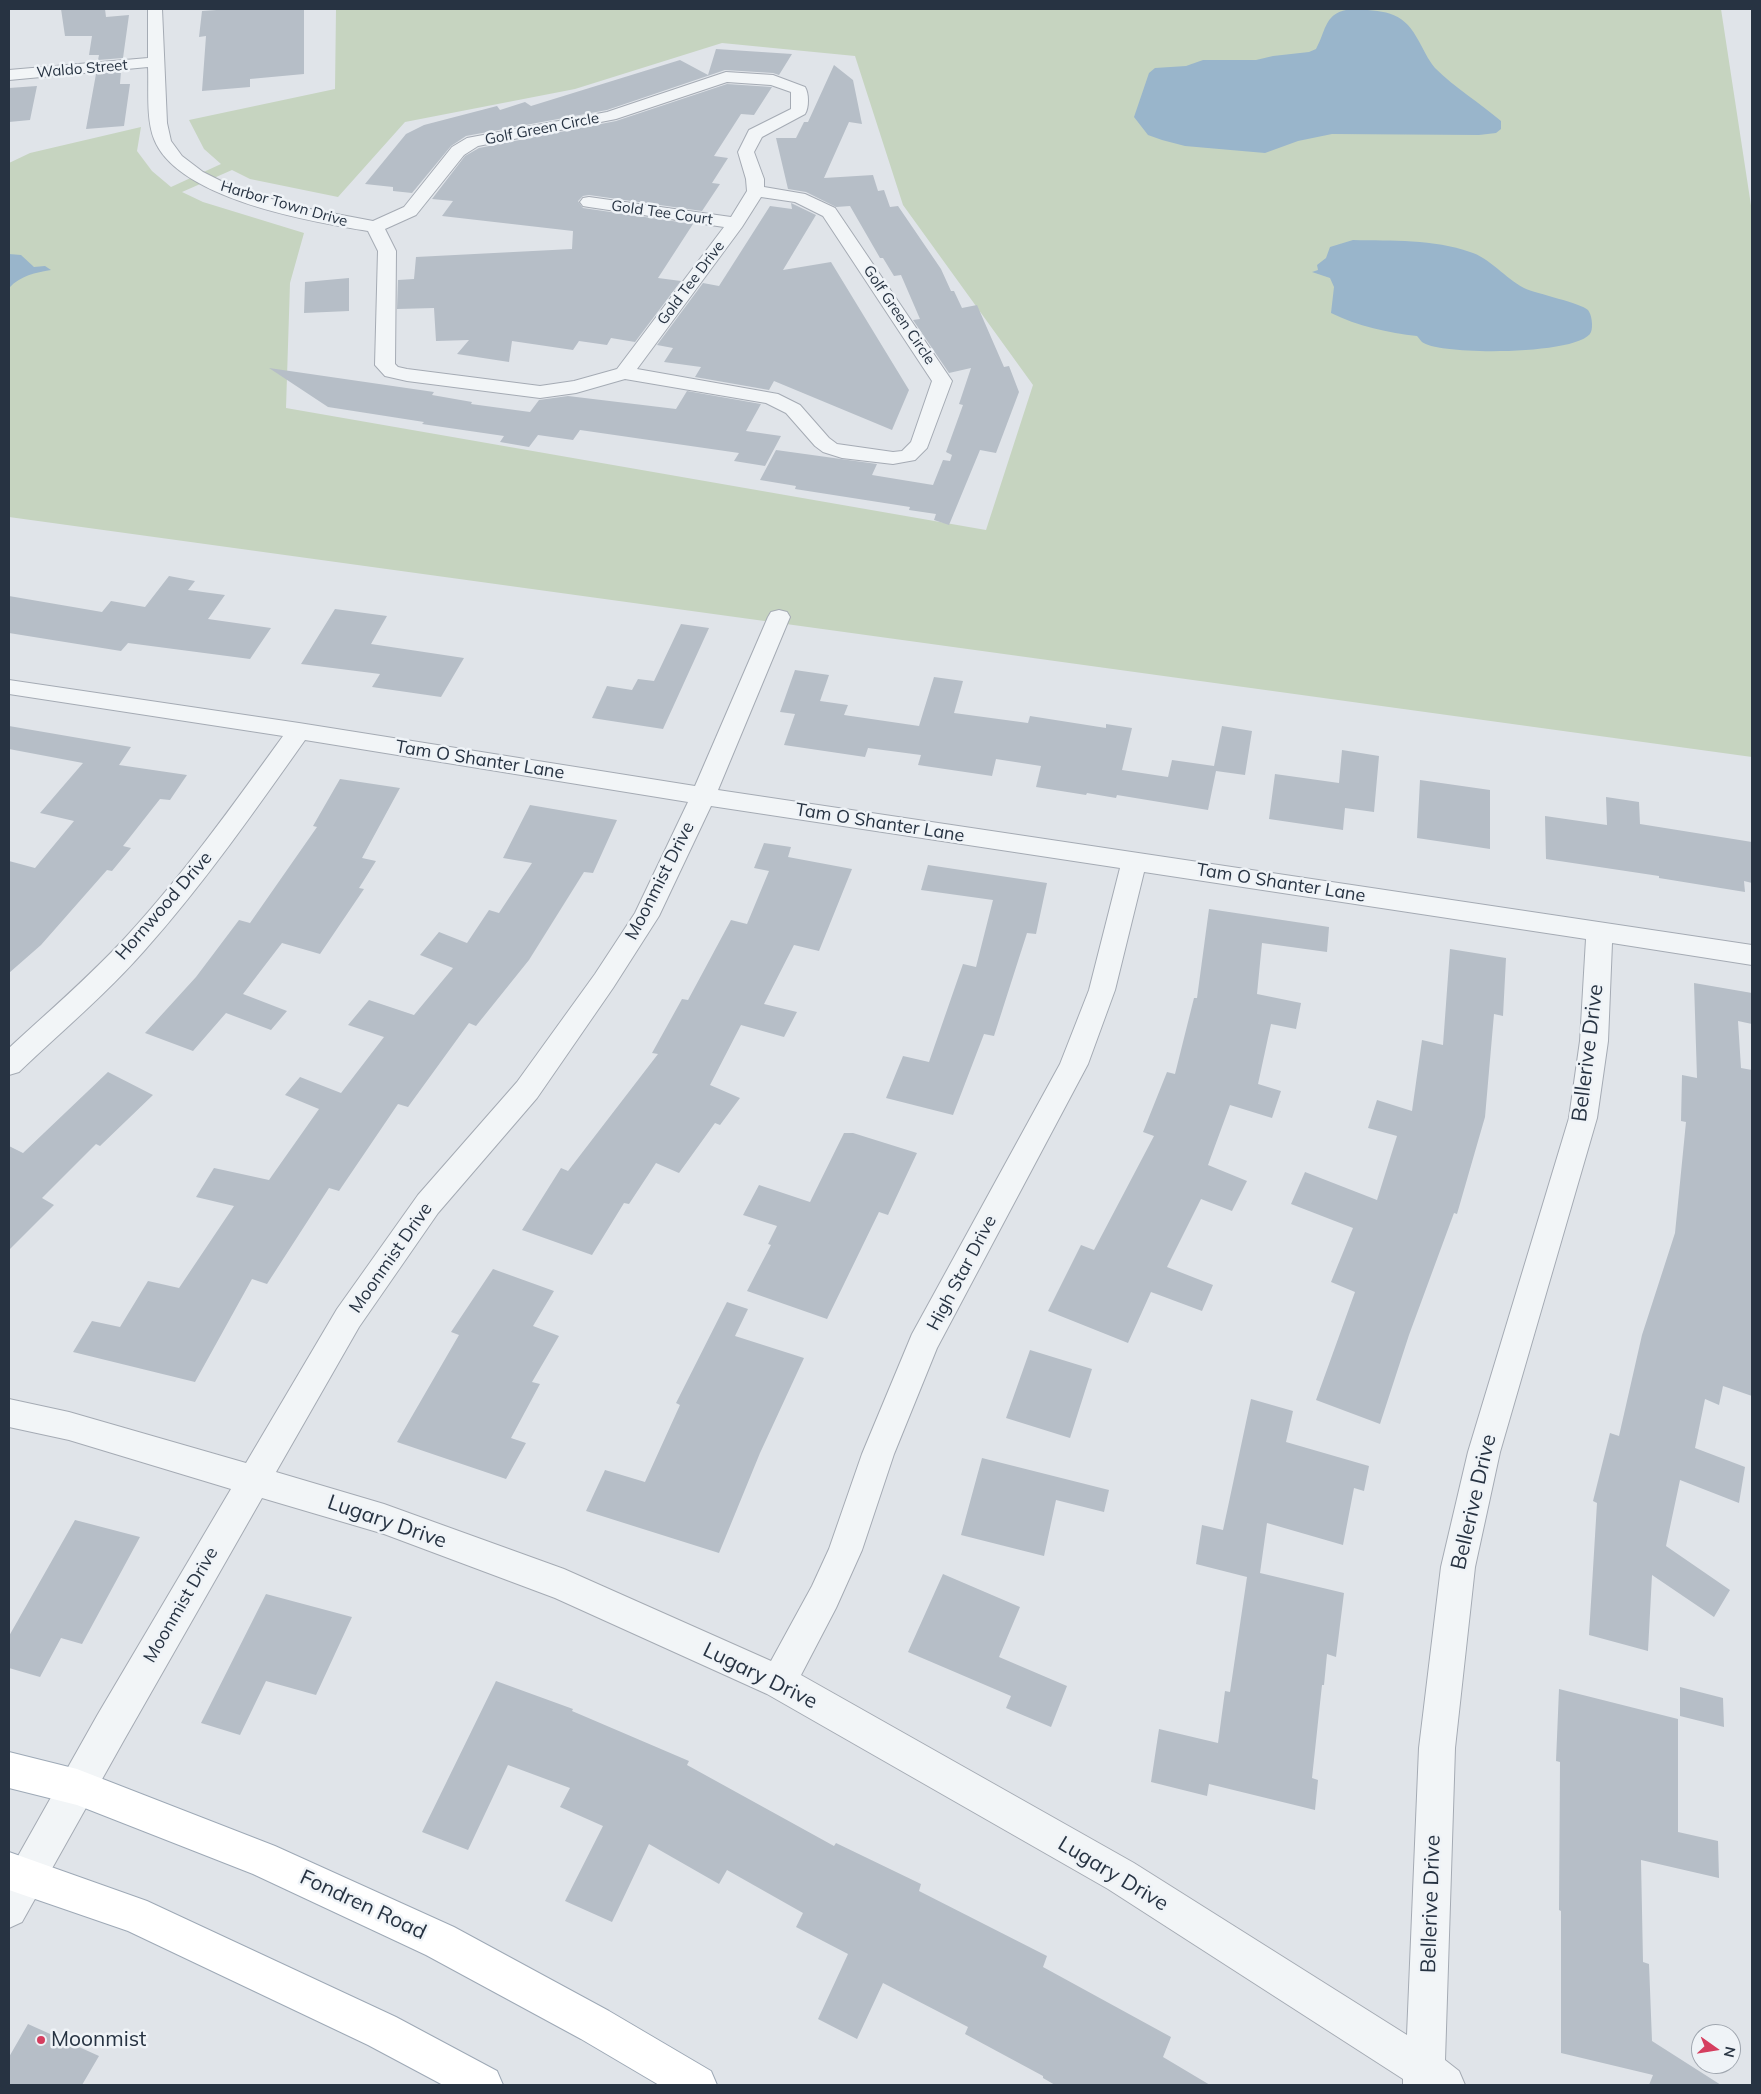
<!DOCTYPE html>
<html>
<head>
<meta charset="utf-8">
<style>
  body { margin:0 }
  #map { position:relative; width:1761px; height:2094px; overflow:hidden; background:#e0e4e9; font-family:Mulish,sans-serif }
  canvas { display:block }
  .frame { position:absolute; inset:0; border:10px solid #273342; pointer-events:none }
  .north { position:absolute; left:1691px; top:2024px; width:50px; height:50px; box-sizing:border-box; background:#eff3f7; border:1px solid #9fa6af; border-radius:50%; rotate:103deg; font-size:14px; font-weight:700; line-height:20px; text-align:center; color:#273342 }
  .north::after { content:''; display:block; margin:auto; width:18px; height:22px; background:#d53e5f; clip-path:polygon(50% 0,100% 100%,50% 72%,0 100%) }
</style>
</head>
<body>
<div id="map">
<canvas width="1761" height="2094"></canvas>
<div class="frame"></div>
<div class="north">N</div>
</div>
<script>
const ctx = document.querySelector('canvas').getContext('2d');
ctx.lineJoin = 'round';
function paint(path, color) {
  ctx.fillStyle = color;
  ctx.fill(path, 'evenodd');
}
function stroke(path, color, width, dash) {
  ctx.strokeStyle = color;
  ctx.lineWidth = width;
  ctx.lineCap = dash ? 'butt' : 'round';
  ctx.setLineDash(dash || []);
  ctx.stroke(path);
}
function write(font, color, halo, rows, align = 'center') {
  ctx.font = font + ' Mulish,sans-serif';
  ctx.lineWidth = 5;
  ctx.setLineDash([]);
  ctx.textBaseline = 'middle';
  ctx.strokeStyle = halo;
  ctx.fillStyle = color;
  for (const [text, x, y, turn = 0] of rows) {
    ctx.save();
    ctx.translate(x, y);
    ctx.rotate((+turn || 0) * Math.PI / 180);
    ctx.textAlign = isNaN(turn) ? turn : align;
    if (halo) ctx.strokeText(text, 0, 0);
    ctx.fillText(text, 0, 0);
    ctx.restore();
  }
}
paint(new Path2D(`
  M336,9H1721L1752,212V757L9,517V163L30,153L141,127L137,151L152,171L171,187L221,164L204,149L189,120L335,89ZM722,43L855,56L903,205L1033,385L986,530L286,408L290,283L304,233L203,202L182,192L232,170L250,179L338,197L405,122L575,89Z`), '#c6d4c0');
paint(new Path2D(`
  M1352,9C1382,11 1402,10 1417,38C1423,48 1428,60 1435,68C1455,88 1480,103 1501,121V129L1496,133L1479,135L1332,134L1298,141L1265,153L1185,146L1162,140L1148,135L1134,117L1149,73L1155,68L1186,66L1203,60H1256L1273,56L1309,52L1316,49C1327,29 1324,12 1352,9Z
  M1353,240C1391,241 1434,239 1470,252C1490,258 1505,278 1524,288C1537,294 1581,303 1588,310C1592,315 1593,327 1591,332C1582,355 1439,356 1422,342C1420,340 1419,338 1417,336C1389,333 1357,326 1331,313L1334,287L1330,278L1312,272L1318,270L1317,265L1326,258L1330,247Z
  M9,254L21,255L34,267L45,266L51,270C35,273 21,275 9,288Z`), '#99b5cb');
paint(new Path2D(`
  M61,9H105L106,17L129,15L123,58L98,60L99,55H89L92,36H65Z
  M231,9H304V74L250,79V87L202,91L206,36L199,37L202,11Z
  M716,49L792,54L779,75L773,73L725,70L607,110L466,136L451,146L412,193L393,191V187L365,184L406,134L424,125L497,106L500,110L525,102L531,106L680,60L708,75Z
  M834,65L853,80L862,124L849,122L824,178L873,175L878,191L884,190L890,207L898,206L941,269L951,291H954L962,308L977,305L1004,367L1009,366L1019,392L996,453L980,450L949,525L934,520L936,514L909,510L910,507L795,489L796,486L760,480L776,450L877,464L872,475L933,485L943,460L950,461L952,455L946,452L963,405L959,404L971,368L949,373L913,320L920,319L901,275L894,276L883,258H880L850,206L836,207L806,192L788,189L776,138H796L804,122H808Z
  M121,71L120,84H130L124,126L86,129L96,74Z
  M727,84L772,87L754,115L741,114L714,156L728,158L712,183L720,184L702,211L589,195L583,196L578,201L583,208L693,224L658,278L681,281L635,342L611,338L607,345L579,341L573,350L512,341L509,362L457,354L469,340L436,341L434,308L397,309L398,280L414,279L416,257L572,249L573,231L442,216L453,201L432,199L465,156L479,148L616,121Z
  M37,86L30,120L9,122V88Z
  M791,203L816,215L783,270L831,262L909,390L892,430L774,381L769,390L695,377L701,367L664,362L673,348L657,345L703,283L719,286L770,206L792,209Z
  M349,278V311L304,313L305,282Z
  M269,368L434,392L432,395L472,402L471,404L530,412L539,400L568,396L676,409L687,391L761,404L746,431L781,436L765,466L734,461L739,453L580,430L573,440L538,435L529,447L500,442L504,436L422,424L424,422L328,407Z
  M169,576L195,581L188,590L225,595L208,619L271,628L250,659L128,643L121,651L9,633V596L102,612L111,601L145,607Z
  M335,609L387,616L371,644L464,658L441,697L372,687L380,674L301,664Z
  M681,624L709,628L663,729L592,718L607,686L632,690L638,679L654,681Z
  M795,670L829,675L820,701L848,705L844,715L919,726L934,677L963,681L954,713L1028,723L1030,716L1106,728V724L1132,728L1122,770L1168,777L1172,760L1214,766L1222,726L1252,731L1245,775L1216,771L1208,810L1117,795L1116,798L1087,793L1086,795L1036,787L1041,766L996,759L992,776L918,765L921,755L868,748L865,757L784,745L795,714L780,712Z
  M9,726L131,747L119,765L187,775L170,800L160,799L123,846L131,848L112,871L107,870L41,945L9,973V861L35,868L74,821L40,813L83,763L9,749Z
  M1342,750L1379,756L1374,812L1345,808L1343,830L1269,819L1275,774L1339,783Z
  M340,779L400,788L362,858L376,861L359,888L364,889L320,954L282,943L243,994L287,1011L271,1030L226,1013L193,1051L145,1033L196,977L239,920L250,923L317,827L313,826Z
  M1420,780L1490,790V849L1417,838Z
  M1606,797L1639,802L1640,824L1752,842V883L1744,881L1745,892L1659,878V876L1546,859L1545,816L1607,825Z
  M530,805L617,820L593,873L584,872L529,960L476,1026L469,1023L408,1107L398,1104L339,1191L329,1188L267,1284L252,1279L195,1382L73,1352L92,1321L120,1327L148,1281L179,1288L234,1206L196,1197L214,1168L269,1180L319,1109L285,1095L300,1077L341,1093L384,1037L348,1025L369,1000L414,1015L453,968L420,955L439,932L467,943L489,910L499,913L532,863L503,858Z
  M764,843L791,847L788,857L852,869L819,951L794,945L764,1004L797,1012L784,1037L741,1025L710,1085L740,1098L720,1125L715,1123L679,1173L656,1163L629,1204L624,1203L592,1255L522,1230L561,1168L568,1171L658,1054L652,1053L682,999L688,1000L731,920L747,924L769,871L754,868Z
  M928,865L1047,883L1036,934L1027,933L994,1036L984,1034L953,1115L886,1098L903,1056L929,1062L963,964L976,967L993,900L921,890Z
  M1209,909L1329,927L1327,952L1262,943L1257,994L1301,1003L1296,1029L1271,1024L1258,1084L1281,1091L1272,1118L1230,1105L1208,1165L1247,1181L1232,1211L1201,1199L1167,1267L1213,1285L1202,1311L1151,1292L1128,1343L1048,1311L1081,1245L1094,1250L1154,1136L1143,1132L1167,1072L1175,1074L1194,998H1197Z
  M1450,949L1506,958L1503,1016L1494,1014L1485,1117L1457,1214L1454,1213L1409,1335L1380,1424L1316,1400L1355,1292L1331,1282L1353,1228L1291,1204L1305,1172L1377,1200L1397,1136L1368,1128L1377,1100L1412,1111L1422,1040L1443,1045Z
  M1694,983L1752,993V1024L1738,1021L1741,1068L1752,1070V1396L1723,1386L1719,1405L1705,1399L1695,1448L1745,1467L1739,1503L1680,1480L1666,1546L1730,1590L1714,1617L1652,1575L1648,1651L1589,1635L1597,1503L1593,1501L1610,1433L1619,1436L1642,1335L1675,1233L1686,1122L1681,1121L1682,1075L1697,1078Z
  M108,1072L153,1095L100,1146L96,1144L42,1198L54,1205L9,1250V1146L23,1153Z
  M844,1133H853L917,1153L888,1215L879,1212L827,1319L747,1291L771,1245L768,1244L777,1226L743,1215L759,1185L810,1202Z
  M493,1269L554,1291L533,1326L559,1336L532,1382L540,1384L511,1438L526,1443L506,1479L397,1442L459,1335L451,1332Z
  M727,1302L748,1309L735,1336L804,1358L760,1453L719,1553L586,1511L605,1470L645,1482L680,1405L676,1403Z
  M1030,1350L1092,1369L1070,1438L1006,1418Z
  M1251,1399L1293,1411L1286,1442L1369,1466L1364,1491L1354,1488L1343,1545L1267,1523L1260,1573L1344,1593L1336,1657L1327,1654L1324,1685H1322L1312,1778L1318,1780L1315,1810L1209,1784L1207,1796L1151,1782L1159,1729L1218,1743L1225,1691L1230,1692L1247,1577L1196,1564L1202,1525L1223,1530Z
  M982,1458L1109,1490L1104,1512L1056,1500L1044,1556L961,1535Z
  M75,1520L140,1537L82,1644L61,1638L40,1677L9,1668V1636Z
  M943,1574L1020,1607L999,1657L1067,1686L1051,1727L1006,1708L1011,1696L908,1652Z
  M266,1594L352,1617L316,1695L266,1681L240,1735L201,1723Z
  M496,1681L573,1709L572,1711L689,1761L687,1765L834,1846L836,1843L921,1884L919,1891L1047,1956L1043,1967L1171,2037L1163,2057L1210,2085H1055L1043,2078V2076L965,2034L968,2027L883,1983L857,2039L818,2019L848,1954L796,1927L803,1913L727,1870L719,1884L649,1844L612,1922L565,1901L603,1826L560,1807L570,1788L508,1765L468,1850L422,1832Z
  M1680,1687L1723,1698L1724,1727L1680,1716Z
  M1559,1689L1678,1719V1832L1718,1841L1719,1878L1641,1860L1643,1962L1649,1964L1652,2041L1721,2085H1649L1653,2075L1561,2053V1911L1559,1910L1560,1762L1556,1761Z
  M28,2024L99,2056L82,2085H9V2057Z`), '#b6bec7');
const minor = new Path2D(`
  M148,9H162L167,123L171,141L182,156L203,172L231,186L294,206L373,221L404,207L452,147L467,138L607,112L726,72L773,75L805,87C809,93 809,108 805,114L762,137L754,152L764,179V187L805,194L835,208L952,381L927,448L915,460L893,464L842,458L823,452L815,446L786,413L766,403L625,379L576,393L540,398L407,381L385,376L375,365L378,251L368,231C312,222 177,199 154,139C146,118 149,90 148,67L9,80V70L148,58ZM727,82L771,85L791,92V109L749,130L738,152L746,179L747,191L731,217L589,197L583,198L580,202L583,206L589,207L724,227L617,369L574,381L540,386L407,369L398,367L395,364L396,251L385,229L416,215L464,155L478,146L616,119ZM761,197L795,202L823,216L932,381L911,442L902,451L893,452L837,444L829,438L800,405L778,394L637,369L742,227Z
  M779,610L787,612L790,617L718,790L1752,945V965L1612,943L1608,1041L1597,1118L1500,1452L1475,1567L1455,1748L1445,2060L1459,2071L1465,2085H1403V2079L1108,1889L767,1694L555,1598L384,1534L262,1498L124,1740L22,1922L9,1928V1872L98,1714L231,1489L69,1440L9,1427V1399L69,1412L246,1463L337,1309L418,1195L517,1082L595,974L635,913L688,802L305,740C254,812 203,885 144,951C106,994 61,1032 19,1072L9,1075V1048C48,1012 89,977 125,938C183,875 233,805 283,736L9,694V680L299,723L695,786L768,617L771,612ZM711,806L1120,868L1089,990L1060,1064L912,1334L862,1454L829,1549L812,1586L771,1661L564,1569L384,1504L276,1472L359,1327L438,1213L537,1098L613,988L659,916ZM1144,872L1586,939L1580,1041L1569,1118L1468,1452L1441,1567L1419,1748L1407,2035L1134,1863L801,1675L836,1608L862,1550L894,1454L937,1348L1088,1064L1115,990Z`);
const major = new Path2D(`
  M9,1752L77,1769L275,1846L454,1927L609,2011L711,2071L717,2085H659L581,2039L426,1955L253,1874L77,1805L9,1788Z
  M9,1852L147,1901L396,2017L497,2071L503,2085H443L368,2045L128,1931L9,1890Z`);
stroke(minor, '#a5abb4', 2);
stroke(major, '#9ea9b6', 2);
paint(minor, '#f2f5f7');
paint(major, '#fff');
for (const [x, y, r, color] of [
  [41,2040,5,"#d53e5f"]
]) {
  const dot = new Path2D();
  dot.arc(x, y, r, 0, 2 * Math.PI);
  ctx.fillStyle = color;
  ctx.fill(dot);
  stroke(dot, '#eff3f7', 2);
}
write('15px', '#273342', '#eff3f7', [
  ["Waldo Street",82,69,-5],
  ["Golf Green Circle",542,129,-11],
  ["Harbor Town Drive",284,204,16],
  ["Gold Tee Court",662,213,8],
  ["Gold Tee Drive",691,283,-53],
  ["Golf Green Circle",899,315,56]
]);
write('18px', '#273342', '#eff3f7', [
  ["Tam O Shanter Lane",480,760,9],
  ["Tam O Shanter Lane",880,823,9],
  ["Moonmist Drive",660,881,-63],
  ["Tam O Shanter Lane",1281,883,9],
  ["Hornwood Drive",164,906,-49],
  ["Moonmist Drive",391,1258,-55],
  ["High Star Drive",962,1273,-62],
  ["Moonmist Drive",181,1605,-60]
]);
write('21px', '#273342', '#eff3f7', [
  ["Bellerive Drive",1588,1053,-83],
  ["Bellerive Drive",1474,1502,-77],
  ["Lugary Drive",387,1522,19],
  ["Lugary Drive",760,1676,26],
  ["Lugary Drive",1113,1874,31],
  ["Bellerive Drive",1431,1904,-88],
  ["Fondren Road",363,1905,25]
]);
write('21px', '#273342', '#eff3f7', [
  ["Moonmist",51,2040]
], 'left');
</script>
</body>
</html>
